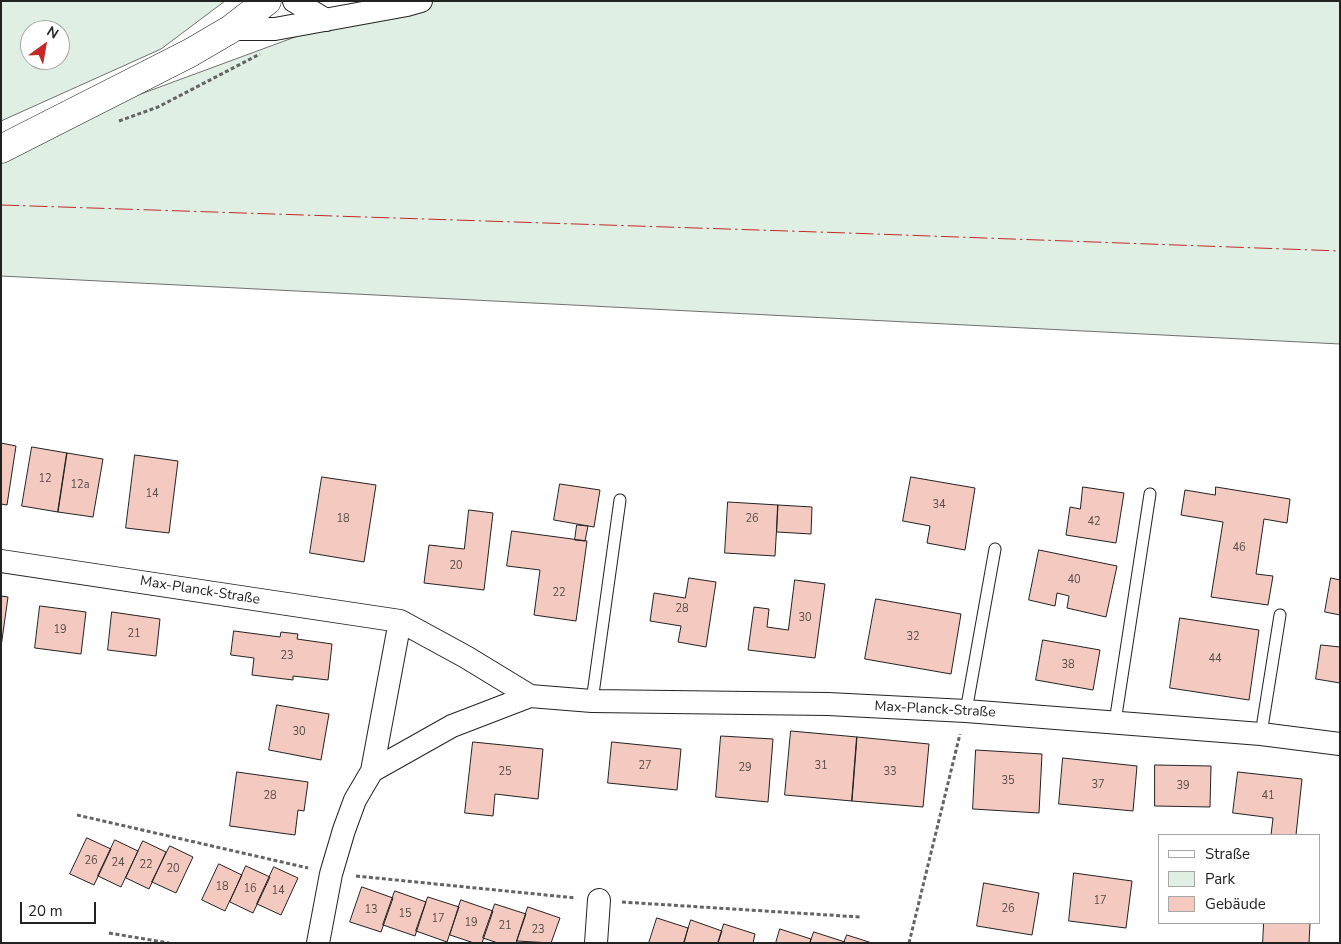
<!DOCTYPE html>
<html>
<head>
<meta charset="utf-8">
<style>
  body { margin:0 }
  #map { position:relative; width:1341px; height:944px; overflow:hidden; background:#fff; font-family:"Nunito Sans",sans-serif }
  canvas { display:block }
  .frame { position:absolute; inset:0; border:2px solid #222; pointer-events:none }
  .legend { position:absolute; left:1158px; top:834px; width:162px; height:90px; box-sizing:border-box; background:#fff; border:1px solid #a7a7a7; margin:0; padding:6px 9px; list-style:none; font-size:15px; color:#222 }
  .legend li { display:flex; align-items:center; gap:10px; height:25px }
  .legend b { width:25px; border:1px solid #a7a7a7 }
  .north { position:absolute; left:20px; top:20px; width:50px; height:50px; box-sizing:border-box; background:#fff; border:1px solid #a7a7a7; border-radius:50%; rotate:32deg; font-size:14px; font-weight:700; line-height:20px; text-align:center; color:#222 }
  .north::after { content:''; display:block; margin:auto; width:18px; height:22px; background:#c62828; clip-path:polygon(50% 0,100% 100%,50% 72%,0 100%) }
  .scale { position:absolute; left:20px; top:902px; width:76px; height:22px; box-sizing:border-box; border:2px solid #222; border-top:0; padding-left:6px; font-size:15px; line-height:18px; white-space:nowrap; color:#222; -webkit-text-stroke:4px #fff; paint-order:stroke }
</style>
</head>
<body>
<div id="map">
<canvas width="1341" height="944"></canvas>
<div class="frame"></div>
<ul class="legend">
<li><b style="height:6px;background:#fff"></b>Straße</li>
<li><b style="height:14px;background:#e0efe3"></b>Park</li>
<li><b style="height:14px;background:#f3c9c0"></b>Gebäude</li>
</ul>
<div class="north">N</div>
<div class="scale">20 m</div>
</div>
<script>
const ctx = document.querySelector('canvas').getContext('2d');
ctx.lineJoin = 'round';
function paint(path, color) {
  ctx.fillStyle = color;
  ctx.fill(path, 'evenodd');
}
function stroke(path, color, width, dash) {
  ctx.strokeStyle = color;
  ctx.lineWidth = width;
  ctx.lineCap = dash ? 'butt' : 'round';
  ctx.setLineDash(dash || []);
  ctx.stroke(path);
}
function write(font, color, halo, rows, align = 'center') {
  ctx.font = font + ' "Nunito Sans",sans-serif';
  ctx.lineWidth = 4;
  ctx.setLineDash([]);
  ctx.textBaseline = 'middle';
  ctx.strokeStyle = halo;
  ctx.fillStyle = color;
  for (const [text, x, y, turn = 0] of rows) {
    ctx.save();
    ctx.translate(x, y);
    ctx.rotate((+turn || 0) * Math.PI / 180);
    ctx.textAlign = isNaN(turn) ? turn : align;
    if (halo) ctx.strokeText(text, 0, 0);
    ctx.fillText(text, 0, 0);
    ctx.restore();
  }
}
const green = new Path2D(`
  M1,1H225L161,49L1,121ZM30,30H60V60H30Z
  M393,1H1340V344L1,276V146Z`);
paint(green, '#e0efe3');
stroke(green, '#6f6f6f', 1);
const building = new Path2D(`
  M1,443L16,446L7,505L1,504Z
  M32,447L67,453L58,512L22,506Z
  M67,453L103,459L93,517L58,512Z
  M135,455L178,461L169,533L126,528Z
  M322,477L376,485L364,562L310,553Z
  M911,477L975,488L965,550L927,543L930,526L903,521Z
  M560,484L600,490L594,527L554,520Z
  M1083,487L1124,493L1116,543L1066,535L1070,507L1080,509Z
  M1216,487L1290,499L1287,523L1264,519L1256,574L1273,576L1268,605L1211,597L1223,522L1181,515L1185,490L1215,495Z
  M728,502L778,505L775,556L725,553Z
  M778,505L812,507L811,534L777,532Z
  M469,510L493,513L484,590L424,583L429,545L464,549Z
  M577,525L588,526L585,541L575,540Z
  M512,531L587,541L576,621L534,615L540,570L507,566Z
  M1039,550L1117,566L1106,617L1067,608L1069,596L1057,593L1055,606L1029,600Z
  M689,578L716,582L706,647L678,642L681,626L650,621L654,593L685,598Z
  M1331,578L1340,580V615L1325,612Z
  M795,580L825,584L815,658L748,650L754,607L769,609L767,627L788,630Z
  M1,596L8,597L1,647Z
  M876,599L961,614L951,674L865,659Z
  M40,606L86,612L81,654L35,648Z
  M112,612L160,619L156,656L108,650Z
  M1180,618L1259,630L1249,700L1170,688Z
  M234,631L280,637L281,632L298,634L297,639L332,644L328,680L293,676V680L252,675L254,658L231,655Z
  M1043,640L1100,650L1093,690L1036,680Z
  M1321,645L1340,647V683L1316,679Z
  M277,705L329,714L321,760L269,750Z
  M791,731L857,737L852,801L785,795Z
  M721,736L773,739L768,802L716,797Z
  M857,737L929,744L923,807L852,801Z
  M473,742L543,749L538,799L495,794L493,816L465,813Z
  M612,742L681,749L677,790L608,783Z
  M976,750L1042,754L1039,813L973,809Z
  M1063,758L1137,766L1133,811L1059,804Z
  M1155,765L1211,766L1210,807L1155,806Z
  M237,772L308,782L304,811L298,810L295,835L230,826Z
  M1238,772L1302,779L1296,835H1271L1273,818L1233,813Z
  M87,838L111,849L94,885L70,874Z
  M115,840L138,851L121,887L98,876Z
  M143,841L166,852L149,889L126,878Z
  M170,846L193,857L176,893L152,882Z
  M219,864L242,875L225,911L202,900Z
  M246,866L270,877L253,913L230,902Z
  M274,867L298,878L281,915L257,904Z
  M1074,873L1132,881L1126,928L1069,921Z
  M984,883L1039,893L1032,935L977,926Z
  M362,887L393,898L381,932L350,922Z
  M395,891L426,902L415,936L383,925Z
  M428,897L459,907L447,942L416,931Z
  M461,900L493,911L482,943H474L450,935Z
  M495,904L526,914L516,943H498L483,938Z
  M528,907L560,918L551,943L517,941Z
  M657,918L688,928L684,943H649Z
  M691,920L722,931L718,943H684Z
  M1264,923H1310L1309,943H1263Z
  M724,924L755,934L753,943H718Z
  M780,929L811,939L810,943H776Z
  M814,932L845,942L844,943H810Z
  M847,935L872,943H844Z`);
paint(building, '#f3c9c0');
stroke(building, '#222', 1);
const service = new Path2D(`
  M592,701L620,500
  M966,711L995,549
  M1115,722L1150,494
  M1261,734L1280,615`);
const minor = new Path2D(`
  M294,1L326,20
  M231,29H275L407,5L421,1
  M1,561L400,621L466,657L530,696L592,701L828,704L966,711L1261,734L1340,744
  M372,771L452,726L530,696
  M318,943L331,874L344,830L355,800L372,771L400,621
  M596,943L599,900`);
const tertiary = new Path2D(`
  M1,149L190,53L231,29L267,1`);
stroke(service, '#222', 13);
stroke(minor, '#222', 24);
stroke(tertiary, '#222', 29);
stroke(new Path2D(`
  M119,121L158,107L260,54
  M77,815L308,868
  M356,876L576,898
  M622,902L860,917
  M109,933L169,943
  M909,943L960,734`), '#646464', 3, [4, 2.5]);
stroke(service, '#fff', 11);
stroke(minor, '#fff', 22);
stroke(tertiary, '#fff', 28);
stroke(new Path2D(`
  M1,205L848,233L1340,251`), '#c62828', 1, [18, 4, 2.5, 4]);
write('11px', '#564c4a', null, [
  ["12",45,479],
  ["12a",80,485],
  ["14",152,494],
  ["34",939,505],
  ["18",343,519],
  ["26",752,519],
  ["42",1094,522],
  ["46",1239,548],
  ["20",456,566],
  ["40",1074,580],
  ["22",559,593],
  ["28",682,609],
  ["30",805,618],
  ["19",60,630],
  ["21",134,634],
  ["32",913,637],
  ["23",287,656],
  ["44",1215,659],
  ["38",1068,665],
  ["30",299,732],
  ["27",645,766],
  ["31",821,766],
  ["29",745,768],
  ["25",505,772],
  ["33",890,772],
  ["35",1008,781],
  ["37",1098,785],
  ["39",1183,786],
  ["28",270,796],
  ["41",1268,796],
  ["26",91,861],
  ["24",118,863],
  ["22",146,865],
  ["20",173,869],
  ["18",222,887],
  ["16",250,889],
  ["14",278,891],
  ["17",1100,901],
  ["26",1008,909],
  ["13",371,910],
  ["15",405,914],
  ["17",438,919],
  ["19",471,923],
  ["21",505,926],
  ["23",538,930]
]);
write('14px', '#222', '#fff', [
  ["Max-Planck-Straße",200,591,9],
  ["Max-Planck-Straße",935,710,3]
]);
</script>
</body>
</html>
